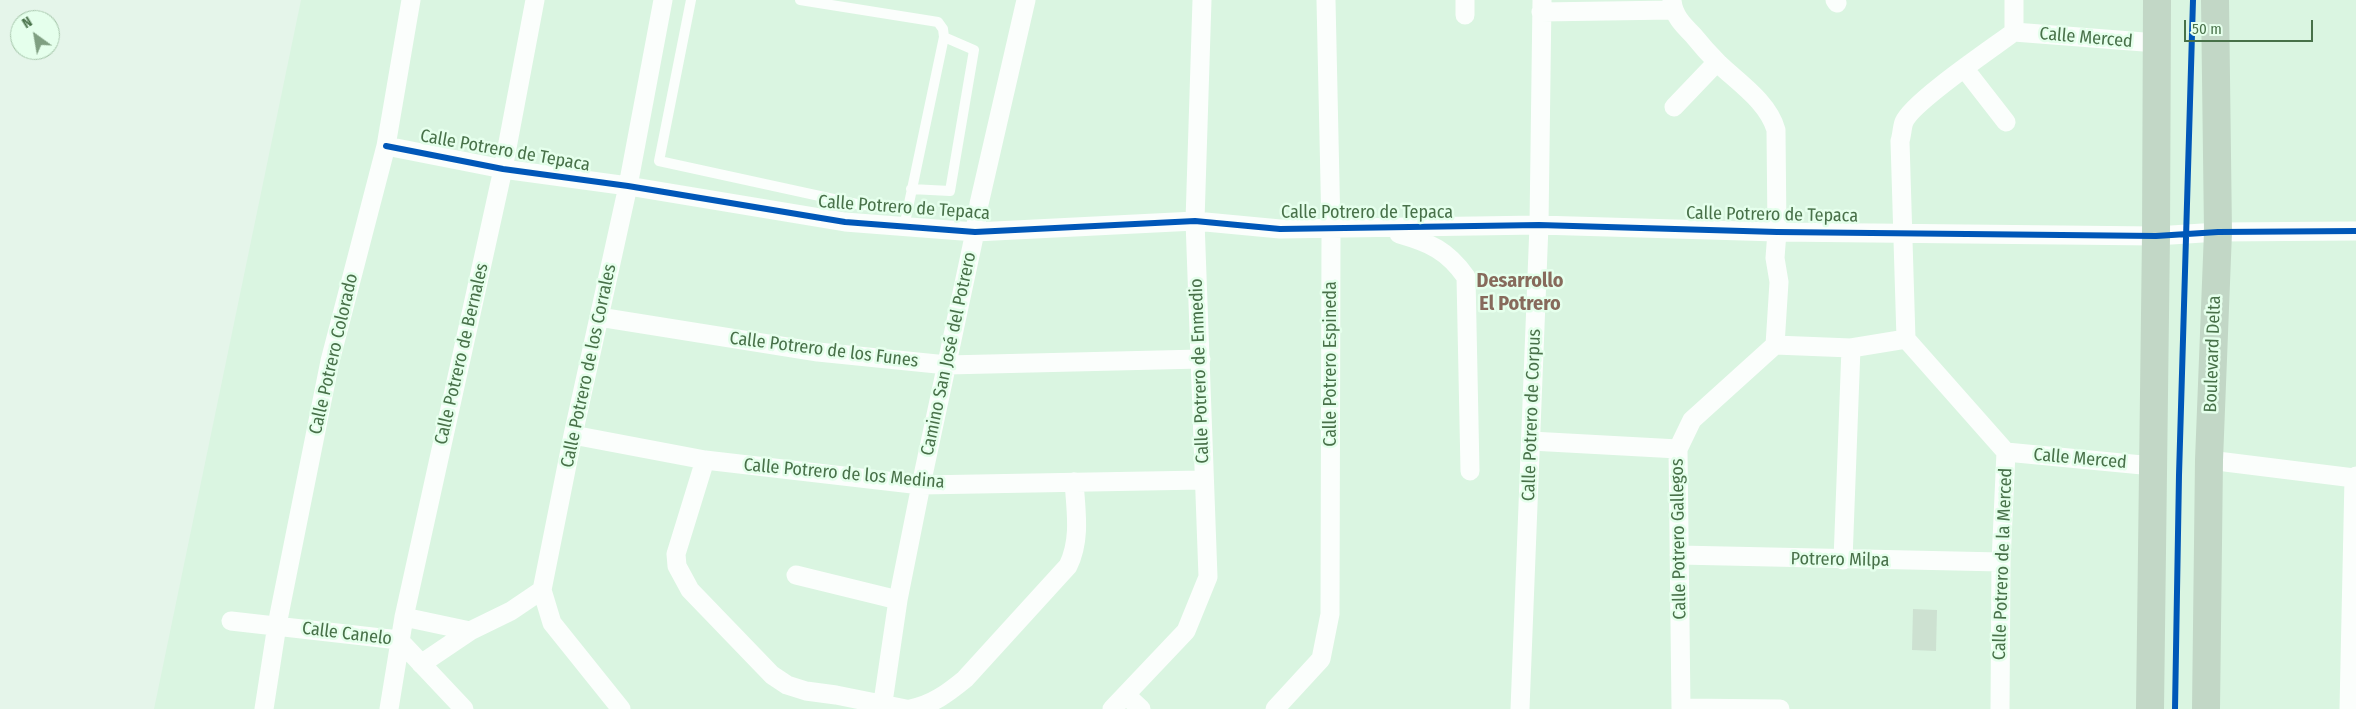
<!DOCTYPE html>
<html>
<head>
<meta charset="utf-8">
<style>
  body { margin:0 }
  #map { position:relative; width:2356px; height:709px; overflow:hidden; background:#e5f5ea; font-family:"Fira Sans Condensed",sans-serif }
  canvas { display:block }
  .north { position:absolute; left:10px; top:10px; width:50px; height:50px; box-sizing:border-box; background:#e5ffec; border:1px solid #a6c6ab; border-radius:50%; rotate:328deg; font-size:14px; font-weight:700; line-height:20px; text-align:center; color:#487149 }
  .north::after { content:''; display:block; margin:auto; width:18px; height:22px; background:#7f9f81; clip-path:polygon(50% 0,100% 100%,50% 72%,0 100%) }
  .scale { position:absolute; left:2184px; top:20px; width:129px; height:22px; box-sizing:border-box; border:2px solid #487149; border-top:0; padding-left:6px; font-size:15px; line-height:18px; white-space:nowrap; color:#487149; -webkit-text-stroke:4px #e5ffec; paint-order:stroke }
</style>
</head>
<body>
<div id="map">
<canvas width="2356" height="709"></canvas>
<div class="north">N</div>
<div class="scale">50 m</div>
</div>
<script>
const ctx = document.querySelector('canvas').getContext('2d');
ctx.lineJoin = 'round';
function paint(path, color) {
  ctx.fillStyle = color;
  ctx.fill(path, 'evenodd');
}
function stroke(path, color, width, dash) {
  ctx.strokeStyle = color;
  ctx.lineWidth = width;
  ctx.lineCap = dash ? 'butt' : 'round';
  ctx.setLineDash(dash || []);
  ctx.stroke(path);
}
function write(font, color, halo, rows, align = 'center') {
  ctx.font = font + ' "Fira Sans Condensed",sans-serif';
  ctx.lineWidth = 5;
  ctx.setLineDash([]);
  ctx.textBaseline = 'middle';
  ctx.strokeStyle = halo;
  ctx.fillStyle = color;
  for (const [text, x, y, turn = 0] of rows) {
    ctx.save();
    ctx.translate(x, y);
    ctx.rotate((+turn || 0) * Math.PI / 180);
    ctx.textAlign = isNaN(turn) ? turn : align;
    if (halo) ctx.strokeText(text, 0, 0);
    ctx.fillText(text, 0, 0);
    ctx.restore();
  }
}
paint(new Path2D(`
  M301,0H2356V709H154Z`), '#daf5e1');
paint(new Path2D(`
  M1913,609L1937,610L1936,651L1912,650Z`), '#cde1d1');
stroke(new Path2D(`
  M691,0L659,161L861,205L908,207
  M800,0L938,22L943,29L944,37L904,227
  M911,189L950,191L974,50L944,37`), '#fbfefc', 10);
stroke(new Path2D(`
  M1672,0C1673,15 1683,25 1693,35C1701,45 1710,55 1719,64C1739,83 1768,102 1776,130L1777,232L1775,258L1779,282L1775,345L1692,420L1678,449L1681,709
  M1835,0L1837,3
  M1541,12L1673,10
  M1465,15V0
  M2014,32L2157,43
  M1964,68L2006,122
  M1674,107L1717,62
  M386,146L503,169L628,186L845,222L975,232L1195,221L1280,229L1539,225L1777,232L2156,236L2218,232L2356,231
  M1399,234C1430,243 1447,250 1466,277L1470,471
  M599,317L818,352L947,365L1201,359
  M1775,345L1851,348L1906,339
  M573,435L705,460L921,485L1203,480
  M1531,441L1678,449
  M2006,452L2153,466
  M705,460L676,554L677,566L690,590L772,675L787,685L806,691L836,695L906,709
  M2209,460L2354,478
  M1679,555L2001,562
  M1843,560L1851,348
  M796,575L898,600
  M404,617L470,631L511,611L542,590
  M231,621L399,640L464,709
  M421,664L470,631
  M1126,695L1141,709
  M1681,708L1780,709
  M264,709L277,625L330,361L386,146L411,0
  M389,709L404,617L503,169L535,0
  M621,709L552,623L542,590L573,435L628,186L663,0
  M882,709L898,600L921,485L975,232L979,204L1026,0
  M910,709C932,705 948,693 965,679L1068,566C1081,540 1076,511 1074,482
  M1112,709L1186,631L1208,577L1195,221L1202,0
  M1275,709L1321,659L1330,614L1331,229L1326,0
  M1520,709L1539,225L1542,0
  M2000,709L2001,562L2006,452L1906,339L1900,141C1902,135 1902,127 1904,122C1912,102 1994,47 2014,32V0
  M2349,709L2354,478L2356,476`), '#fbfefc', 19);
stroke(new Path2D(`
  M2150,709L2156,236L2157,0
  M2206,709L2209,460L2218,232L2215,0`), '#c2d7c6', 28);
stroke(new Path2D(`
  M386,146L503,169L628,186L845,222L975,232L1195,221L1280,229L1539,225L1777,232L2156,236L2218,232L2356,231
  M2175,709L2179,475L2193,0`), '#0057b8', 6);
write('18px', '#487149', '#e5ffec', [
  ["Calle Merced",2086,38,5],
  ["Calle Potrero de Tepaca",505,151,10],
  ["Calle Potrero de Tepaca",904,208,4],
  ["Calle Potrero de Tepaca",1367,213],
  ["Calle Potrero de Tepaca",1772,215,1],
  ["Calle Potrero de los Funes",824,350,7],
  ["Calle Potrero Colorado",334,354,-77],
  ["Calle Potrero de Bernales",462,354,-77],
  ["Camino San José del Potrero",949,354,-78],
  ["Boulevard Delta",2213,354,-88],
  ["Calle Potrero Espineda",1331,364,-90],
  ["Calle Potrero de los Corrales",589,366,-78],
  ["Calle Potrero de Enmedio",1200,371,-92],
  ["Calle Potrero de Corpus",1532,415,-88],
  ["Calle Merced",2080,459,5],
  ["Calle Potrero de los Medina",844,474,5],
  ["Calle Potrero Gallegos",1679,539,-91],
  ["Potrero Milpa",1840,560,1],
  ["Calle Potrero de la Merced",2003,564,-88],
  ["Calle Canelo",347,634,7]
]);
write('bold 20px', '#876a5b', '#e5ffec', [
  ["Desarrollo",1520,281],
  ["El Potrero",1520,304]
]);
</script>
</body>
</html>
